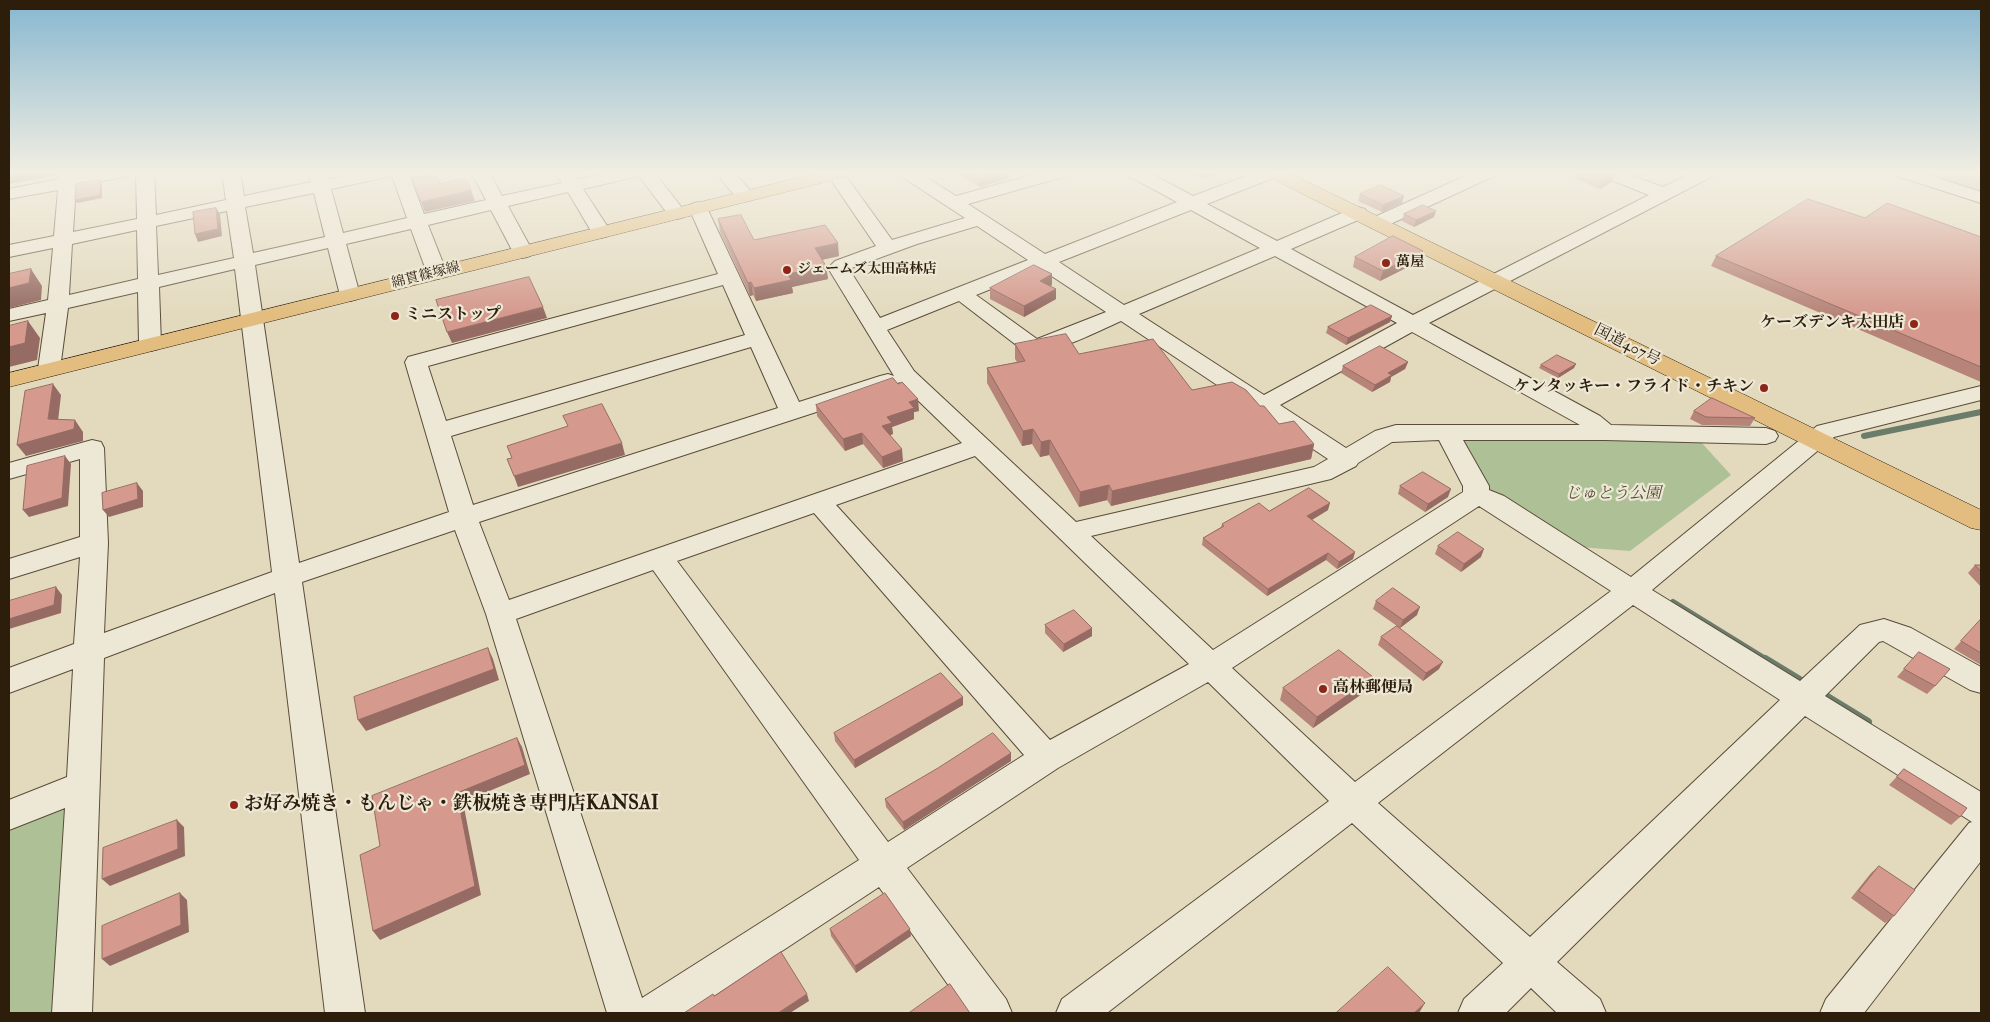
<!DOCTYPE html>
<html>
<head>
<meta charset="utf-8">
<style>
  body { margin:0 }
  #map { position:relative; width:1990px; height:1022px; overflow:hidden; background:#e3dabe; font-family:"IM FELL Double Pica",serif }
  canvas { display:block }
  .frame { position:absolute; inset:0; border:10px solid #2d1d0b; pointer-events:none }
</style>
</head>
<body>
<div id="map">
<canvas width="1990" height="1022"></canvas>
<div class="frame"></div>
</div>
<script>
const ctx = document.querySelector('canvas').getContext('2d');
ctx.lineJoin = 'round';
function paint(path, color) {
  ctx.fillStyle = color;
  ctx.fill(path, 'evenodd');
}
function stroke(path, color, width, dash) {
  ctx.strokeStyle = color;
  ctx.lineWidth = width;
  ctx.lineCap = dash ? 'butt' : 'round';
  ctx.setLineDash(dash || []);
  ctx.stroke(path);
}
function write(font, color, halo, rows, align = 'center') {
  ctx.font = font + ' "IM FELL Double Pica","Noto Serif JP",serif';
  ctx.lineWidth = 4.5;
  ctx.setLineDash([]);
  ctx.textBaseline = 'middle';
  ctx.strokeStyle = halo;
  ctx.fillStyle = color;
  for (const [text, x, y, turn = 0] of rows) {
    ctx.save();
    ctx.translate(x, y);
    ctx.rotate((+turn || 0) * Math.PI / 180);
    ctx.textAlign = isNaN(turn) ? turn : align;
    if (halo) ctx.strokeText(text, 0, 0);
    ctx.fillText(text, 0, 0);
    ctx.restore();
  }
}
paint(new Path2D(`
  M1910,172H1981V195Z
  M1466,438L1700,441L1731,475L1630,551L1579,547L1486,487L1462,441Z
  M71,798L56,1013H9V822Z`), '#aec196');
stroke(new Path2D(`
  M1864,436L1981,412
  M1673,602L1767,660`), '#6c7c6b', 6);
stroke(new Path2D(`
  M1765,659L1806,684
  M1819,692L1868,722`), '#6c7c6b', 8);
const minor = new Path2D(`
  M59,172H77V176L96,172H131L128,176L76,186L73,232L137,219L136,172H154L156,215L226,200L222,172H240L244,196L311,182L308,172H326L328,179L362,172H408L424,214L486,200L471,172H489L502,196L562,183L555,172H573L577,179L611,172H654L686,213L684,217L677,219L670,217L639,176L583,189L611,232L608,236L601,238L594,236L568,192L508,206L533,252L530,256L523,258L516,256L513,252L491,210L428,225L447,273L444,277L437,279L430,277L427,273L411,229L346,244L360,295L357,299L350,301L343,299L340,295L328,248L255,265L299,563L449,512L405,362L408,357L718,274L689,208L691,204L698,202L705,204L707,208L799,402L880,376L888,374L894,376L828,268L835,261L876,246L827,174L829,172H843L892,240L965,218L901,176L898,172H918L956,196L1042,172H1069L1066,176L968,204L1045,254L1177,202L1129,176L1126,172H1148L1193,196L1257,172H1281L1278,176L1207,204L1277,241L1351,209L1358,207L1365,209L1367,213L1365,217L1291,249L1413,315L1649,195L1601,176L1598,172H1622L1663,187L1694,172H1716L1713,176L1429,323L1600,416L1611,425L1766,428L1775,431L1778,436L1775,441L1766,444L1605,440H1463L1489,486V490L1504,496L1631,577L1817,426L1981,386V400L1834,437L1652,590L1800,681L1860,625L1884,619L1911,628L1981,667V693L1970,690L1883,641L1879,642L1825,696L1981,792V861L1864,1013H1820L1826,999L1969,823L1972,822L1805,716L1557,962L1600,999L1606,1013H1557L1531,988L1506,1013H1458L1464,999L1503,963L1352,823L1107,1013H1056L1062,999L1329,801L1208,682L1058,768L907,868L1006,999L1012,1013H968L879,887L688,1013H607L486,614L455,530L302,582L365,1013H325L275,593L104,658L92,1013H52L65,808L9,830V800L67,777L73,669L9,693V668L74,644L80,557L9,579V559L80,537V459L9,479V463L92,440L101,442L104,448L108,543L104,633L272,572L235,269L159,287L161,344L158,349L150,351L142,349L139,344L138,292L68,308L60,369L57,374L49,376L41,374L38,369L46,313L9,321V309L48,300L53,248L9,257V245L54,236L58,190L9,199V189L59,179ZM392,176L407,218L343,233L331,189ZM314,193L325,237L253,253L245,207ZM1191,210L1260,248L1124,305L1059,262ZM227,211L234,258L158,275L156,226ZM977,226L1028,260L880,318L849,269L917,244ZM137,230L138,279L69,295L72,244ZM1275,256L1397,323L1264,395L1139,314ZM1041,269L1106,312L1037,339L976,295ZM723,285L745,335L446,421L428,366ZM959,301L1024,351C1050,357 1096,332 1121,321L1328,459L1314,467L1076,522L914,371L887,330ZM1412,332L1580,425H1396L1375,431L1346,448L1280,405ZM751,347L778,408L473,505L451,436ZM899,382L962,443L509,600L479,522L896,386ZM1439,440L1463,486V492L1213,650L1091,536L1331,479L1356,466L1358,463L1392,442ZM975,456L1189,664L1050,740L836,505ZM1479,506L1611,591L1355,782L1232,668ZM814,513L1024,755L888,842L677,561ZM653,570L859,860L642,998L516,619ZM1633,605L1780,700L1530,937L1378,803Z
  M716,172H734L755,196L752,200C737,204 725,184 716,172Z
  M1474,172H1497L1494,176L1384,227L1377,229L1370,227L1368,223L1370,219Z
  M1894,172H1919L1981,192V203L1897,176Z`);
const major = new Path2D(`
  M822,172H852L849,176L9,387V373Z`);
const highway = new Path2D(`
  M1264,172H1287L1981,510V530L1971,528L1267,176Z`);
stroke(minor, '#5a4c38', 2);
stroke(major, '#2d1d0b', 1);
stroke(highway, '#2d1d0b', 1);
paint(minor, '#ede7d5');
paint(major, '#e2bd7f');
paint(highway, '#e2bd7f');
paint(new Path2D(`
  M954,172H1009V178L980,187Z
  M1188,172H1223L1203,179Z
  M1576,172H1616L1612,182L1600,189L1574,178Z
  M1626,172H1650L1641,177Z
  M1360,194L1404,196L1402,203L1382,212L1358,201Z
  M1404,214L1434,217L1414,227L1402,221Z
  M1865,218L1981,237V382L1711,266L1716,256Z
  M718,219L754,240L839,256L822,260L826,266L828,279L792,287L793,293L756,301L753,295L750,296L720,232Z
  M1355,257L1420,261L1380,281L1353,267Z
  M1052,285L1050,286L1056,289V299L1024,317L990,299V288Z
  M1392,316L1390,322L1346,345L1326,333L1328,327Z
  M1015,344L1079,354L1192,390L1260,406L1279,424L1314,444L1311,459L1111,506L1107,500L1079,507L1049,455L1040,457L1032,444L1022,446L987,383V368L1017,362L1015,359Z
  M1408,362L1405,369L1391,377L1390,382L1372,392L1341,373L1343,366Z
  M1541,365L1574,368L1558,378L1539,368Z
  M816,405L919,411L914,412V419L892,427L893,434L890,435L903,461L883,468L863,444L845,451L817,416Z
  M1694,411L1755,418L1750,426L1702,425L1690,419Z
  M1400,486L1448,497L1425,512L1398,494Z
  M1328,510L1312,520L1355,552L1353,559L1337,569L1326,560L1267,596L1202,545L1203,538L1221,527L1222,524L1269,511Z
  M1438,546L1481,557L1461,572L1435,554Z
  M1975,565H1981V587L1968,573Z
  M1376,601L1417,615L1400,628L1439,669L1423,681L1378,645L1381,637L1397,626L1373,609Z
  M1981,619V665L1954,649Z
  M1045,625L1092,636L1063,652L1045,633Z
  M1919,652L1935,686L1927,694L1897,677Z
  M1283,688L1369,689L1313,728L1280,700Z
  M963,697V705L855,768L835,741L834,733Z
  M1011,753V761L904,830L886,807L885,799Z
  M1904,769L1960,817L1951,825L1889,785Z
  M1879,866L1894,916L1885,923L1851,898L1871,873Z
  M830,929L911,936L856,973L831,936Z`), '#b78479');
paint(new Path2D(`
  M15,172H58L57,175L9,184V173Z
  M998,172H1009V178L980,187V178Z
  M1207,172H1223L1203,179L1204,173Z
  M1614,172H1616L1612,182L1600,189L1605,176Z
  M1643,172H1650L1641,177Z
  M100,180L102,183V198L77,203L75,200Z
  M471,190L475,201L425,212L421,202Z
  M1404,196L1402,203L1382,212L1383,205Z
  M216,208L220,214L222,236L198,242L195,234Z
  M1436,211L1434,217L1414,227L1416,220Z
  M838,243L839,256L816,261L815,248Z
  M1423,251L1420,261L1380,281L1383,271Z
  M826,266L828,279L792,287L793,293L756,301L754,288L788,274Z
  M31,269L42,286L41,300L9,308V288Z
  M1052,274V285L1040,291V281Z
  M751,282L753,295L750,296L748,283Z
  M1056,289V299L1024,317V306Z
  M543,307L547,318L452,343L447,332Z
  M1392,316L1390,322L1346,345L1348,338Z
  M28,321L40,338L37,360L9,367V347Z
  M1408,362L1405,369L1391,377L1390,382L1372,392L1375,385L1388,373Z
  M1576,364L1574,368L1558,378L1559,374Z
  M53,384L61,395L57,430L48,419Z
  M918,399L919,411L914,412V419L892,427L893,434L883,438L882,426L887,417L909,402Z
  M75,420L83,432V441L26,456L17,445Z
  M1033,429L1032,444L1022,446L1023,431Z
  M862,433L863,444L845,451L843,439Z
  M1050,440L1049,455L1040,457L1041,442Z
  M622,443L625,455L518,487L514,476Z
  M1314,444L1311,459L1111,506L1112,491Z
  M902,449L903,461L883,468L882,457Z
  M65,456L71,464L68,506L29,517L23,510Z
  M137,483L143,491V507L109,517L103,510Z
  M1109,485L1107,500L1079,507L1080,492Z
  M1451,489L1448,497L1425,512L1428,504Z
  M1330,503L1328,510L1305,524L1307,516Z
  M1484,549L1481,557L1461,572L1464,564Z
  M1355,552L1353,559L1337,569L1339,562Z
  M1328,553L1326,560L1267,596L1268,589Z
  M56,587L62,595L61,613L9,629V619Z
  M1420,607L1417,615L1400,628L1403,620Z
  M1092,628V636L1063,652L1064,644Z
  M488,648L493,659L499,680L366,731L358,720Z
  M1443,662L1439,669L1423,681L1426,673Z
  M1373,677L1369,689L1313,728L1317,717Z
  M963,697V705L855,768L854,760Z
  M517,738L522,747L530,774L463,802L481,895L380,940L373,931L457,793Z
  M1011,753V761L904,830L903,822Z
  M177,820L184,827L185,856L110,886L102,879Z
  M180,893L187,900L189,932L110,966L102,959Z
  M910,929L911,936L856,973L855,966Z
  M807,994L809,1001L790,1013H778Z
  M1425,1003L1419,1013H1414Z`), '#956b63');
const building = new Path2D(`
  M970,172H998L980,178Z
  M1593,172H1614L1605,176Z
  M435,173L440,184L466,178L471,190L421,202L412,178Z
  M100,180V195L75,200L76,184Z
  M1381,185L1404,196L1383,205L1360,194Z
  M1808,199L1865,218L1887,203L1981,237V367L1716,256Z
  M1423,205L1436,211L1416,220L1404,214Z
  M216,208L218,229L195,234L193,212Z
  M741,215L754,240L825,225L838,243L815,248L826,266L788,274L791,280L754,288L751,282L748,283L718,219Z
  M1393,236L1423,251L1383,271L1355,257Z
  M1034,265L1052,274L1040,281L1056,289L1024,306L990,288Z
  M31,269L29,283L9,288V274Z
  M529,277L543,307L447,332L436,300Z
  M1371,305L1392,316L1348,338L1328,327Z
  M28,321L25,343L9,347V326Z
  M1066,334L1079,354L1153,339L1192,390L1232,382L1246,390L1260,406H1264L1279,424L1294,421L1314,444L1112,491L1109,485L1080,492L1050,440L1041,442L1033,429L1023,431L987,368L1025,361L1015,344Z
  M1380,346L1408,362L1388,373L1392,375L1375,385L1343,366Z
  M1557,355L1576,364L1559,374L1541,365Z
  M893,378L898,384L902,382L918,399L909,402L914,408L887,417L892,423L882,426L902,449L882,457L862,433L843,439L816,405Z
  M53,384L48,419L75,420L74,429L17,445L25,391Z
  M1712,398L1755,418L1706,417L1694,411Z
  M602,404L622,443L514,476L507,459L512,458L507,446L568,426L563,416Z
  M65,456L62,498L23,510L27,466Z
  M1423,472L1451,489L1428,504L1400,486Z
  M137,483L138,499L103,510L102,493Z
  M1309,488L1330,503L1307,516L1355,552L1339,562L1328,553L1268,589L1203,538L1224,526L1222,524L1259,503L1269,511Z
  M1458,532L1484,549L1464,564L1438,546Z
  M1975,565H1981V571Z
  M56,587L54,605L9,619V601Z
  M1393,588L1420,607L1403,620L1376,601Z
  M1074,610L1092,628L1064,644L1045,625Z
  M1981,619V653L1961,641Z
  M1397,626L1443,662L1426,673L1381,637Z
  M488,648L494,669L358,720L354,697Z
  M1339,650L1373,677L1317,717L1283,688Z
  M1919,652L1950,669L1935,686L1904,669Z
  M941,673L963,697L854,760L834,733Z
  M993,733L1011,753L903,822L885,799L938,768Z
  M517,738L525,765L457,793L475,886L373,931L360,855L380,846L372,796Z
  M1904,769L1967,808L1960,817L1897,777Z
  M177,820L178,849L102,879L103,848Z
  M1879,866L1915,890L1894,916L1859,891Z
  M180,893L181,925L102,959V926Z
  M885,893L910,929L855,966L830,929Z
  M781,952L807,994L778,1013H684L713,994L714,996Z
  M1388,967L1425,1003L1414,1013H1336Z
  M950,984L970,1013H909Z`);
paint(building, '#d5998d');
stroke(building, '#956b63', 1);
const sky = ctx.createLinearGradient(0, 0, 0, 315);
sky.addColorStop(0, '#87b7d0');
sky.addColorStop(0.55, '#f2eee2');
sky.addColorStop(1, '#f2eee200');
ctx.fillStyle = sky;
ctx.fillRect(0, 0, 1990, 315);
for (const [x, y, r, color] of [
  [1386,263,5,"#8f2418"],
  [787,270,5,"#8f2418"],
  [395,316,5,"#8f2418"],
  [1914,324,5,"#8f2418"],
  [1764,388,5,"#8f2418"],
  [1323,689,5,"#8f2418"],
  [234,805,5,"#8f2418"]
]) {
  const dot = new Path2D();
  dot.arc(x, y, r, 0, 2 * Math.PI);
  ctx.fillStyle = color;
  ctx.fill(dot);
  stroke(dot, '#ede7d5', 2);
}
write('bold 14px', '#2d1d0b', '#ede7d5', [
  ["萬屋",1396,263],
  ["ジェームズ太田高林店",797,270]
], 'left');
write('14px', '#2d1d0b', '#ede7d5', [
  ["綿貫篠塚線",426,276,-14]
]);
write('bold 16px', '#2d1d0b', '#ede7d5', [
  ["ミニストップ",405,316],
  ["ケーズデンキ太田店",1904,324,"right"],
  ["ケンタッキー・フライド・チキン",1754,388,"right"],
  ["高林郵便局",1333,689]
], 'left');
write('16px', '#2d1d0b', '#ede7d5', [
  ["国道407号",1627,346,27]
]);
write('italic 16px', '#544e35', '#ede7d5', [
  ["じゅとう公園",1613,495]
]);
write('bold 19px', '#2d1d0b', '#ede7d5', [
  ["お好み焼き・もんじゃ・鉄板焼き専門店KANSAI",244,805]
], 'left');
</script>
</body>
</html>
